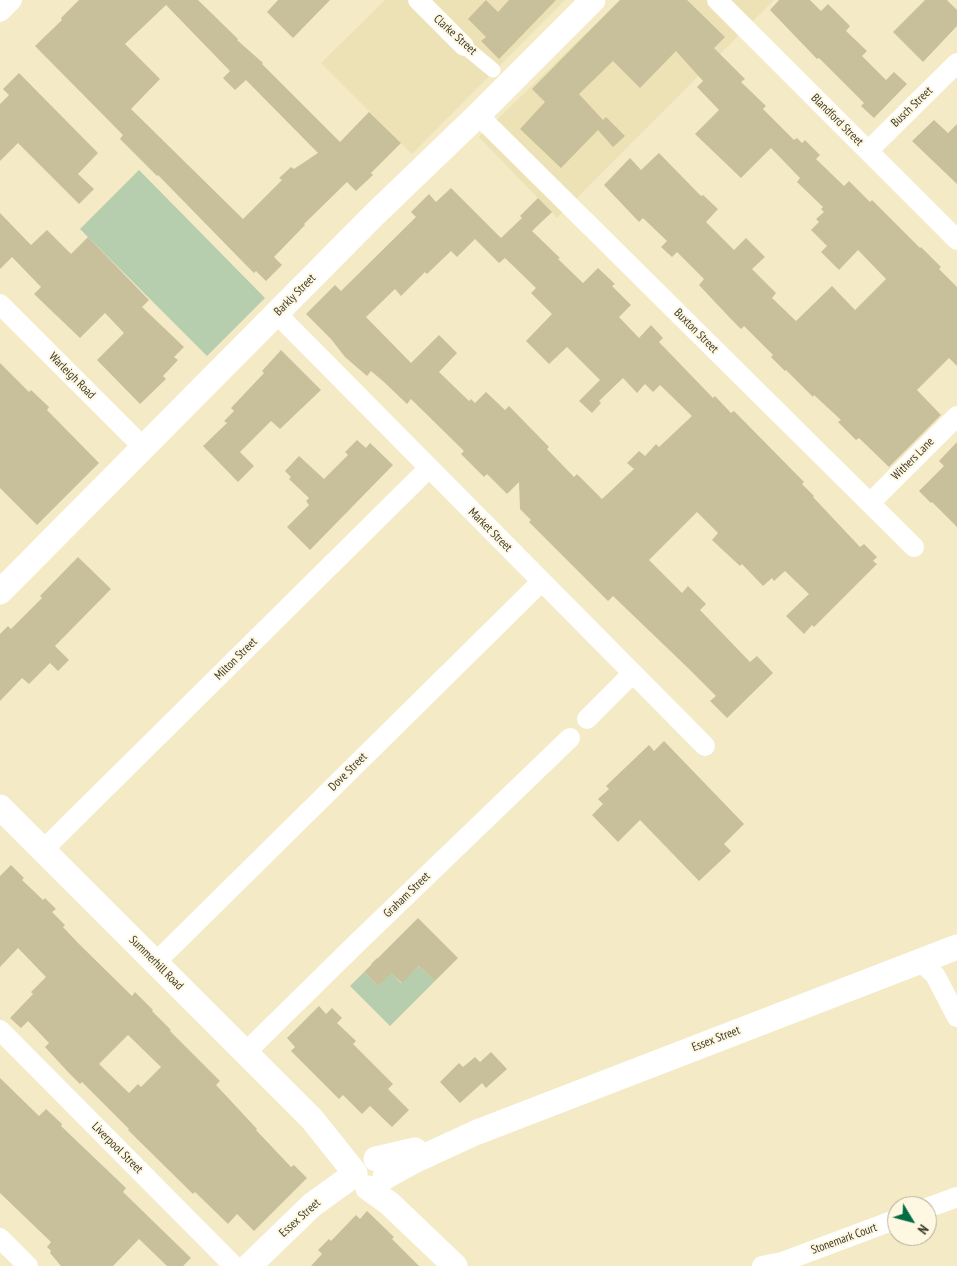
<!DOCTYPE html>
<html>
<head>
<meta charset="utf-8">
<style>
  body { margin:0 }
  #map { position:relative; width:957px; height:1266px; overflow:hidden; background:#f4ebc6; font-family:"PT Sans Narrow",sans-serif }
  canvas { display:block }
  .north { position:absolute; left:887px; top:1196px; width:50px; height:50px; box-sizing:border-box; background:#fef8e2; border:1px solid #b1ac99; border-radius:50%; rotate:127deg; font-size:14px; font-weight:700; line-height:20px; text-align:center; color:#3d3a2b }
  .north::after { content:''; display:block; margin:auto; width:18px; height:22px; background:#026c42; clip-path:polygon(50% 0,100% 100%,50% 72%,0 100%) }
</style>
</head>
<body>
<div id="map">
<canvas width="957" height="1266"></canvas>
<div class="north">N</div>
</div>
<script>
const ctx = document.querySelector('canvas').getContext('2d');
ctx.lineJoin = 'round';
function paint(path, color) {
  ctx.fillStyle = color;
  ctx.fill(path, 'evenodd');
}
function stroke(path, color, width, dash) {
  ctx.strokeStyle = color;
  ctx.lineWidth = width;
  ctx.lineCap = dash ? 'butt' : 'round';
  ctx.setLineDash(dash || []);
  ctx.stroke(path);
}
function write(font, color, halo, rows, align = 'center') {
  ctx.font = font + ' "PT Sans Narrow",sans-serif';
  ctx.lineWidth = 4;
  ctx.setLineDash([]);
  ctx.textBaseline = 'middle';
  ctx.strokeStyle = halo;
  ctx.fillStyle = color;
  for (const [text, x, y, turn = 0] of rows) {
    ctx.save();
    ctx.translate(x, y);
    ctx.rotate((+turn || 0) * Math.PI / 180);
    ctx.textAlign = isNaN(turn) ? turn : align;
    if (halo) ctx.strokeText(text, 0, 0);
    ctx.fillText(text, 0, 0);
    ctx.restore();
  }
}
paint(new Path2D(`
  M385,0H565L412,154L321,63Z
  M620,0H774L557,218L479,137Z`), '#ede2b5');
paint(new Path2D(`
  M139,170L265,298L207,356L80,229Z
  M377,958L401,983L419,966L435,981L390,1026L350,986L364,972L378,986L385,978L371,964Z`), '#b6cdae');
paint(new Path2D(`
  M79,0H198L238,39L237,40L263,63L262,64L340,142L369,112L401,143L371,173L373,175L356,191L347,182L304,224L305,225L274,257L282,265L266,281L256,271L254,273L243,262L158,175L157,176L120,139L123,135L35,46L62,20L61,18ZM166,5L230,71L223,78L235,90L246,80L318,153L294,169L291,167L279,178L282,180L243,219L131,109L160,79L125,44Z
  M278,0H330L293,38L267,12Z
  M486,0L498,12L509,0H556L499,59L481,41L486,37L468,19Z
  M620,0H687L725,37L714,48L745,79L741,82L766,106L763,109L794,140L797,138L802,143L805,140L820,155L816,159L844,186L849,181L870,202L872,200L920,248L921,247L941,267L939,269L957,287V366L949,358L917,390L941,415L889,467L859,438L856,440L838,422L841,420L814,395L813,397L786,370L785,371L771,357L773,355L744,326L741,329L730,318L699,285L704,279L677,252L672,257L661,247L667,241L643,218L639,222L604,185L630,158L641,170L659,153L701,196L703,195L718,209L706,222L734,250L746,238L765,257L752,269L776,293L772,298L796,321L832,286L855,310L886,279L858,250L839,270L821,252L827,246L811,230L819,222L816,219L824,212L821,209L823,207L797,182L800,178L771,148L741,178L695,134L719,110L697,87L703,81L676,51L640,88L613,61L579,94L603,120L606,117L625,136L613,147L598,130L561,168L520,129L545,102L532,89Z
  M779,0H810L821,11L828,4L850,26L846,31L867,51L862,56L886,80L894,72L907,84L874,118L861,106L864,103L819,58L817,59L770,10Z
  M925,0H947L957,10V26L923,62L893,32Z
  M19,73L98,153L78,174L94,189L79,204L18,143L0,161V104L9,95L3,89Z
  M934,120L948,133L957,124V184L912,141Z
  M451,188L501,238L522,218L520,216L538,198L552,212L532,231L560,258L558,259L583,283L598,268L615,284L612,286L631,305L619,317L639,338L651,325L663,338L659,342L713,398L715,396L731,413L734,411L804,482L802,484L814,496L813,497L860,547L864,544L877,557L873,561L877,564L814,627L812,625L804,634L786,616L809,594L785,571L774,581L772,578L763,586L742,564L740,566L712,540L718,533L697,512L649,560L682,593L688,586L706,604L700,610L750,662L757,656L773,673L727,718L710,701L716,696L688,668L613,596L608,601L529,522L531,520L520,509L519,482L507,494L487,474L484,477L461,454L464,451L411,399L407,404L384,382L371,371L367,376L345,357L331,339L306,314L335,285L341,291L416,217L411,212L429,194L436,202ZM475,239L499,263L505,258L536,288L531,293L552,314L526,341L549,364L567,347L600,380L579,401L592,413L601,403L599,401L623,378L637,393L645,384L653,392L660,385L692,416L659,447L656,444L645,456L639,451L627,463L634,469L602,499L577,474L574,477L547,449L549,447L509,406L505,410L486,392L475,403L471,399L469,401L439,372L457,353L439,335L411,363L366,317L395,289L401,296L425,272L427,274L451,251L457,257Z
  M0,213L31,245L47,230L71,254L88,237L149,300L142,307L184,347L174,357L178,360L163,376L166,379L140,404L97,360L124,333L105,313L80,338L34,294L41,287L12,257L0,269Z
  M281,350L321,390L280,429L271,421L240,452L254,466L238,482L203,446L227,423L224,421L234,411L231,408L264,373L262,371Z
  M0,363L29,392L31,390L49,407L47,410L99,463L37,525L0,488Z
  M357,440L366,448L370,443L393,465L310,550L287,527L309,505L306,501L309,498L289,479L291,477L285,471L299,456L324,479L348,455L345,452Z
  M957,442V527L932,502L931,503L919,491L944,466L939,461Z
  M78,557L111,589L55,646L69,660L58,671L50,663L29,684L22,678L0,701V634L8,626L11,629L42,598L40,596Z
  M664,741L744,824L724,844L731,851L699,881L640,820L618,842L592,815L603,804L598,799L609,789L606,786L649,745L654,751Z
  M11,865L24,878L22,880L43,900L45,898L56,909L52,912L65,925L63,927L77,942L132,996L135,992L153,1010L152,1011L171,1030L170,1031L220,1081L216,1085L257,1129L256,1130L291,1167L294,1165L307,1178L254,1231L237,1214L228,1224L195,1192L193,1194L128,1130L129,1129L82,1082L80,1084L68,1072L45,1047L49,1043L28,1021L21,1028L10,1018L33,994L31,992L46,977L18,948L0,967V876ZM128,1035L161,1067L141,1087L138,1084L129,1093L99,1064Z
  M418,918L458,958L435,981L419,966L402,983L391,973L378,986L364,972Z
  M319,1006L326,1014L332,1008L342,1018L337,1023L356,1041L353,1044L393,1084L388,1089L409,1110L392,1127L370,1106L362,1114L343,1095L339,1099L291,1051L295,1047L287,1038Z
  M491,1052L507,1069L486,1088L482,1083L460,1103L440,1082L459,1063L463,1067L475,1057L480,1062Z
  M0,1078L39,1116L46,1109L62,1124L61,1126L126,1188L123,1192L191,1258L183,1266H167L139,1239L113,1266H61L50,1253L51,1251L47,1247L51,1242L0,1193Z
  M367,1211L394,1237L392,1239L419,1266H311L322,1254L318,1250L329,1239L331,1241L356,1215L360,1219Z`), '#c8bf9b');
stroke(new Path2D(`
  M464,46L493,70`), '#fff', 15);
stroke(new Path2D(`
  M418,0L464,46
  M717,0L957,240
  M0,12L12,0
  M478,115L914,547
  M868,151L957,63
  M0,304L144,448
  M277,314L705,746
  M870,503L957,416
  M587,719L633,673
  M43,850L429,468
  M920,961L935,975L957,1017
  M155,963L541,582
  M0,1030L234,1266
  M245,1053L357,943L570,738
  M927,1208L957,1197
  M0,1238L28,1266
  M762,1266L782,1262L897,1219`), '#fff', 20);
stroke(new Path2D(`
  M0,592L374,215L478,115L593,0
  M0,807L312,1119L355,1173
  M376,1159L415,1150
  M385,1177L412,1162L475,1133L957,947
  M368,1188L390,1204L455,1266
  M249,1266L312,1205L355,1174`), '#fff', 25);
write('12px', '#3d3a2b', '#fef8e2', [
  ["Clarke Street",455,35,42],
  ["Busch Street",912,107,-44],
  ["Blandford Street",837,120,45],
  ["Barkly Street",295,295,-45],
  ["Buxton Street",696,331,45],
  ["Warleigh Road",72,376,45],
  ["Withers Lane",913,459,-45],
  ["Market Street",490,530,45],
  ["Milton Street",236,659,-45],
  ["Dove Street",348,772,-45],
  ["Graham Street",407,895,-44],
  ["Summerhill Road",156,963,45],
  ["Essex Street",716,1039,-21],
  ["Liverpool Street",117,1148,45],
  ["Essex Street",300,1218,-42],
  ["Stonemark Court",844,1239,-20]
]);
</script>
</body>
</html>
